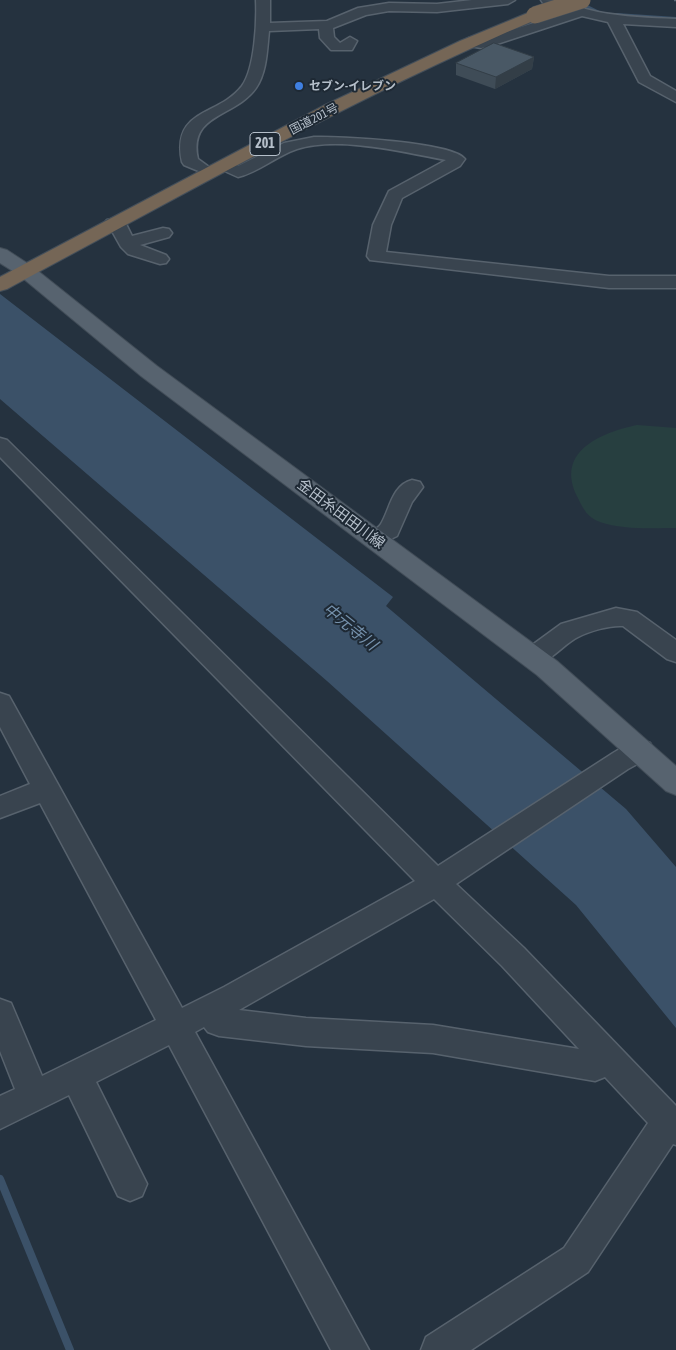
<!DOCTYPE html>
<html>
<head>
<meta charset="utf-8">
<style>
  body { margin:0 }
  canvas { display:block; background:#25323f }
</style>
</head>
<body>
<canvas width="676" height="1350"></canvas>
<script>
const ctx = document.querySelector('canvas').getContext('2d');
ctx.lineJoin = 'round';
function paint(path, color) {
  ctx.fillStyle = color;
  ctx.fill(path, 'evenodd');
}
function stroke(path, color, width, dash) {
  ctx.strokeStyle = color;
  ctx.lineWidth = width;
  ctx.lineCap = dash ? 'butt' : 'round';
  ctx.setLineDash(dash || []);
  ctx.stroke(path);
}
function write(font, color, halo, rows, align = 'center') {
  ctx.font = font + ' "Asap Condensed","Noto Sans JP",sans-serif';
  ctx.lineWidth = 4;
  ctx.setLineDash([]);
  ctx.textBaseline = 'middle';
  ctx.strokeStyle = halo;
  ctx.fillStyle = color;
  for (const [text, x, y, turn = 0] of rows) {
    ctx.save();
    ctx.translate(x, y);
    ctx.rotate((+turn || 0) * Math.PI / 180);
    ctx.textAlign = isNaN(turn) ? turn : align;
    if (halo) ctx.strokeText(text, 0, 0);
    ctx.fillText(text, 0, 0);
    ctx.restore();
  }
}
paint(new Path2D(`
  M637,425L676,428V528C652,528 623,530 600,522C588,518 583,509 578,498C554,452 600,433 637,425Z`), '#273f40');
paint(new Path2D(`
  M0,294L393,597L386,606L626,809L676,867V1028L576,905L327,681L0,399Z`), '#3b5168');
stroke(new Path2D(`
  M581,4L599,13
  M616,15L676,19`), '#3b5168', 4);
stroke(new Path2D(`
  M0,1179L70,1350`), '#3b5168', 8);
const minor = new Path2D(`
  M256,0H270V23L327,21L358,8L389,3L437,4L472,0H515L508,4L437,12L389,11L366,15L333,28L334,37L340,43L350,37L357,41L352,50H331L320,38L319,29L269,31C267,49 267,72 256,88C235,118 188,113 198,159L209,167L201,172L184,165L182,162C171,108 218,117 242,86C255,68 257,21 256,0Z
  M541,0C564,0 577,8 598,12C624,17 650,18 676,19V27L623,24L650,76L676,91V102L639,82L608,22L582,16L491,46L481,48L464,45L462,42L469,38H488L567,12L543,3Z
  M314,137C337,136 453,142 465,159L460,166L402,198L391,225L386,252L609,276H676V288H609L370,260L367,256L373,225L389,191L446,160C403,152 339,136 297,149C276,156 259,172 238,177L218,168L216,165L224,160L238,166L284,143Z
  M113,219L126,224L132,236L163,228L169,229L172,233L169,237L140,245L166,255L169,259L166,263L160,264L128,254L121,247L112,231L104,224L107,220Z
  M0,438L7,440L438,866L610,755C623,747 635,738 650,743L654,750L650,757L628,769L456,884L524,948L676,1106V1145L673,1144L588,1272L471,1350H421L426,1337L564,1248L648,1123L605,1077L595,1081L433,1053L306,1046L219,1036L208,1032L204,1027L195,1032L369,1350H331L169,1045L96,1082L147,1184L142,1196L130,1201L118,1196L69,1095L0,1129V1096L15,1089L0,1051V999L11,1003L42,1076L156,1020L40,803L0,818V796L30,784L0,727V693L9,696L182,1008L224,987L415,881L0,457ZM434,899L502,966L579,1049L433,1025L306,1018L239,1010Z
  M412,480L420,482L423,487L412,502L397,536L374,547L366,544L363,539C367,532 377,531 381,524C390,509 392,485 412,480Z
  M616,608L637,612L676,640V662L667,659L623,626C610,625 589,631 578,637C560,646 546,670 524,663L521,657L524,651L561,624Z`);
const major = new Path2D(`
  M0,248L7,250L33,267L157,366L557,661L676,766V795L666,791L537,675L141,376L19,275L0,263Z`);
const highway = new Path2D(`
  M535,10L543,15L540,18C356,96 183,195 7,289L0,291V277L325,105L460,41Z`);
stroke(minor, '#57626d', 3);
stroke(major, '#424d58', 2);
stroke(highway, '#444f5a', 2);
paint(minor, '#39444f');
paint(major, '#57636f');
paint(highway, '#756656');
stroke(new Path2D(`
  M674,0H676`), '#5b6876', 2.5, [3, 3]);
const highwayBridge = new Path2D(`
  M535,15L582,0`);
stroke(highwayBridge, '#444f5a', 18, []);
stroke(highwayBridge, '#756656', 17);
paint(new Path2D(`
  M534,57L532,69L495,89L456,75V63Z`), '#3f4c57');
paint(new Path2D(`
  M534,57L532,69L495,89L496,77Z`), '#333e47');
const building = new Path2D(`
  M494,43L534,57L496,77L456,63Z`);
paint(building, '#495865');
stroke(building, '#333e47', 1);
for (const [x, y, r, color] of [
  [299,86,5,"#3f7fe0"]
]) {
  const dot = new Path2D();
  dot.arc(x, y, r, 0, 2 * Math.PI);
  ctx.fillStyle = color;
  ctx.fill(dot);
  stroke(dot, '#1e2934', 2);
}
write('bold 12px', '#b5bfca', '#1e2934', [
  ["セブン-イレブン",309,86]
], 'left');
write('12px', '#b5bfca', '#1e2934', [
  ["国道201号",314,119,-27]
]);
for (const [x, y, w] of [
  [265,144,30]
]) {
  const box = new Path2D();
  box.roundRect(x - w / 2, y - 11.5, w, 23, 4);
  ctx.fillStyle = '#1e2934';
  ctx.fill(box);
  stroke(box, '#b5bfca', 1);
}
write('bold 14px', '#b5bfca', null, [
  ["201",265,144]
]);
write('15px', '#b5bfca', '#1e2934', [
  ["金田糸田田川線",341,514,37]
]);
write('italic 16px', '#7692ad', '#1e2934', [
  ["中元寺川",350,627,39]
]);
</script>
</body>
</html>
